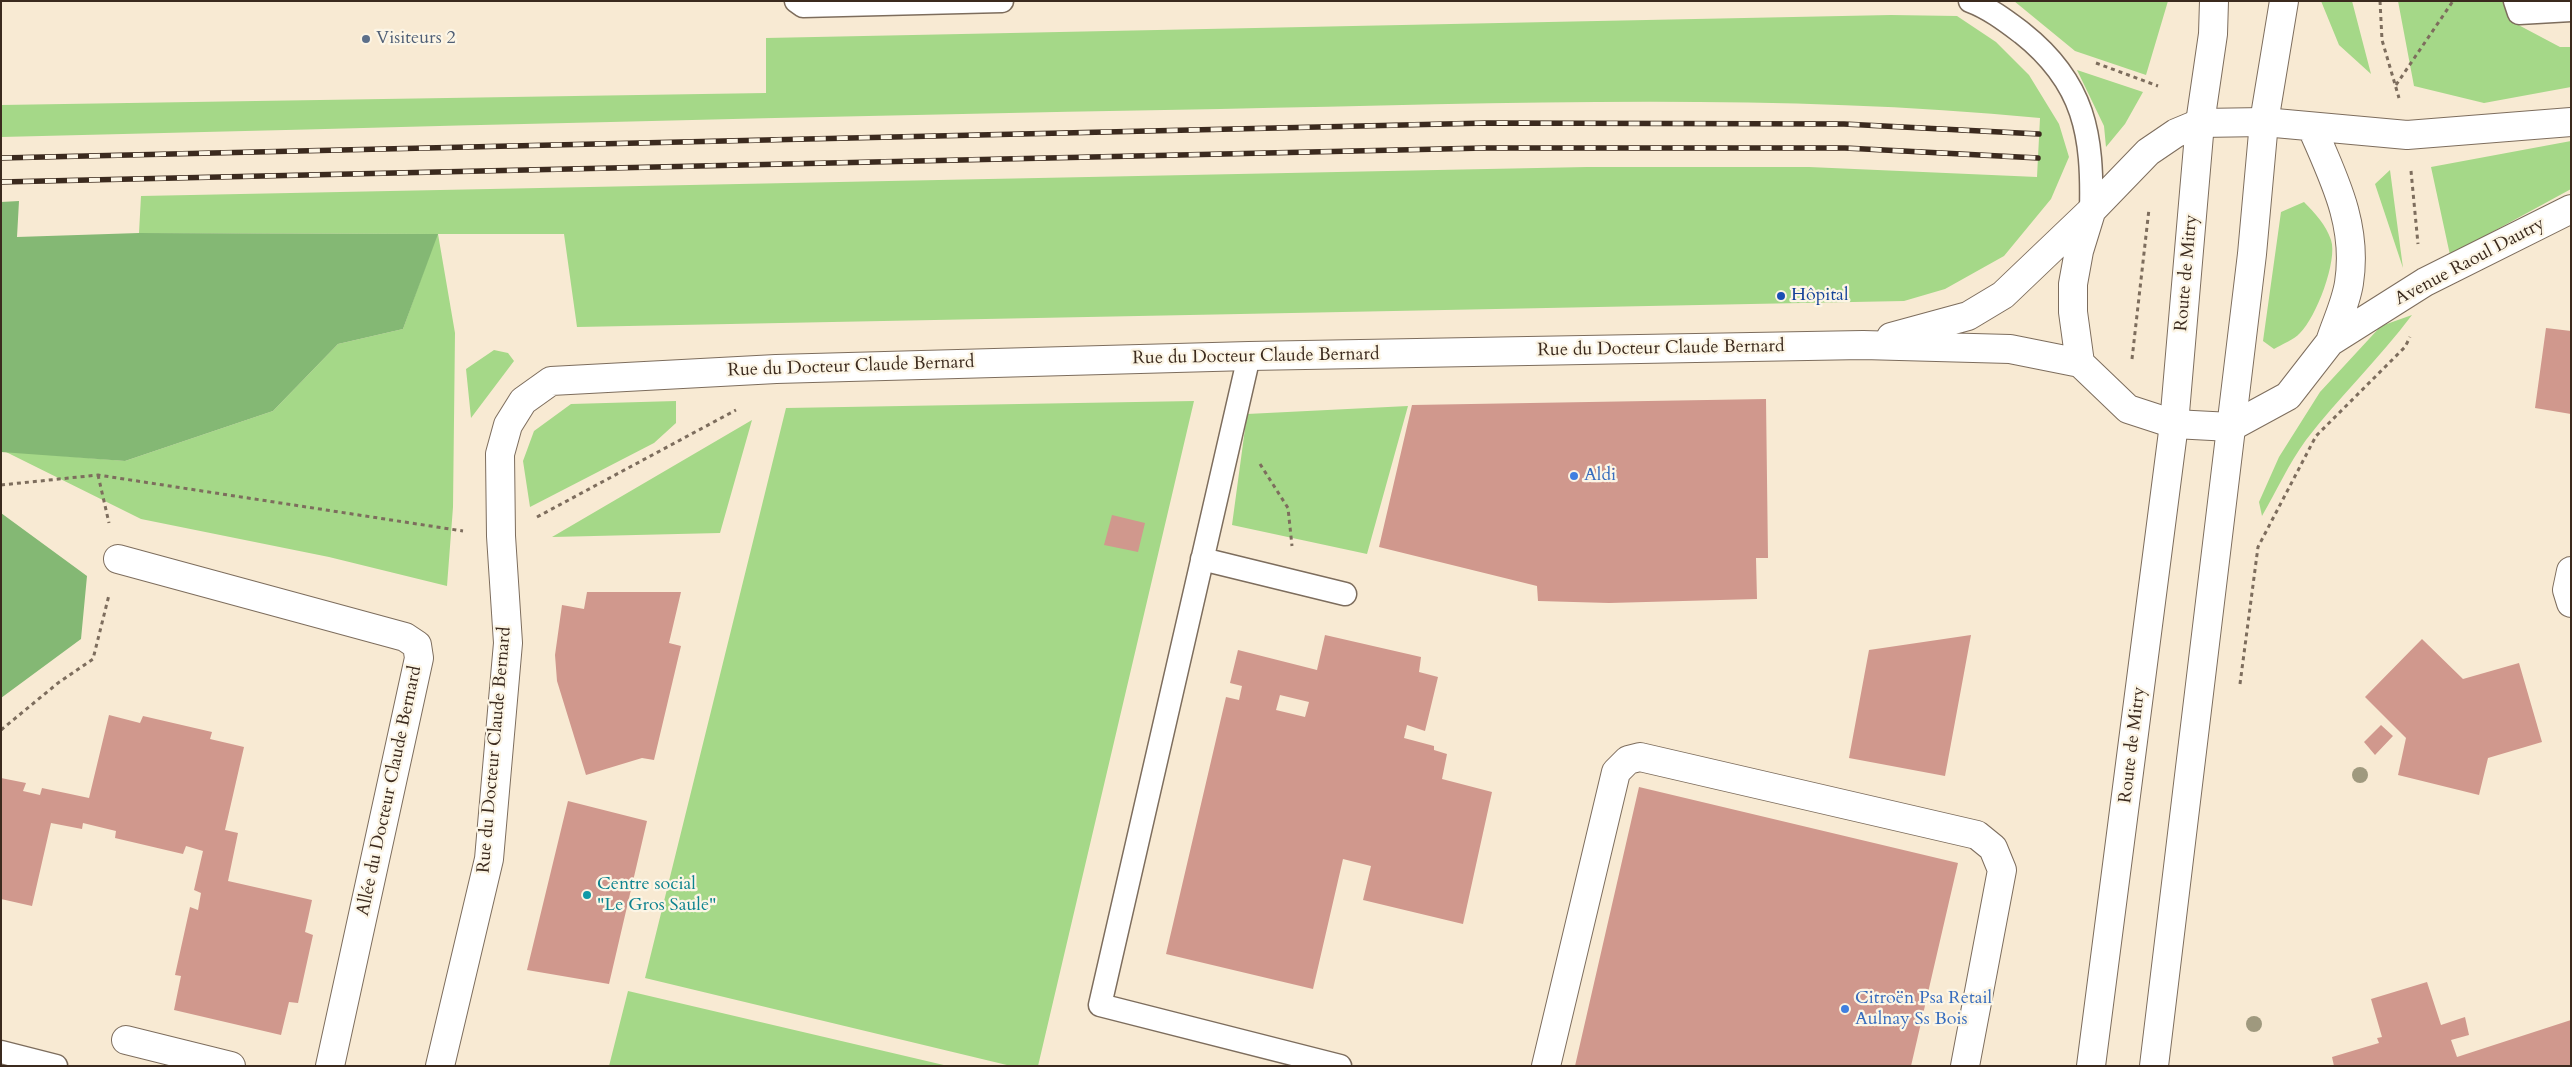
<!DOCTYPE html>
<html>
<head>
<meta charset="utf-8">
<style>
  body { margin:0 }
  #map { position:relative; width:2572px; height:1067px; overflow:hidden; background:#f8ead3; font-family:Cardo,serif }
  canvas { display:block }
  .frame { position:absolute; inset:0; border:2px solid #3b2a1e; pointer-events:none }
</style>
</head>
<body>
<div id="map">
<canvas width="2572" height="1067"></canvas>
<div class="frame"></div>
</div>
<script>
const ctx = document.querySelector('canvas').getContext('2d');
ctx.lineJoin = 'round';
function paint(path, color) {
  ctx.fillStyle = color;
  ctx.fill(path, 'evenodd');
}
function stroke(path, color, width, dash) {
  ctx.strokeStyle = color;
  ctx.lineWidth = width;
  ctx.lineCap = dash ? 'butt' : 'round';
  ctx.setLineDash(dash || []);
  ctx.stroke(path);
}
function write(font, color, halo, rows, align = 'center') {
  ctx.font = font + ' Cardo,serif';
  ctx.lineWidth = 4.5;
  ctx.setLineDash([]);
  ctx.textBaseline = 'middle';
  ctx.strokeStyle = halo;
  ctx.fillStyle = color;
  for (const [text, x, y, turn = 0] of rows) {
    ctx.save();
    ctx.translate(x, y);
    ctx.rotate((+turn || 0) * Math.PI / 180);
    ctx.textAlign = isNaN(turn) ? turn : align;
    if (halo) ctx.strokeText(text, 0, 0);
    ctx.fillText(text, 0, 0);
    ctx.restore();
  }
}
paint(new Path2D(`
  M2014,1H2168L2146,75L2075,51Z
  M2321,1H2352L2371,74L2339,45Z
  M2398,1H2504L2509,20L2560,47H2571V87L2484,103L2414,86Z
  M1891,15L1957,16L1996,42L2029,75L2059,124L2069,157L2051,199L2004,256L1945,289L1904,301L577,327L564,234H438L455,333L453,507L447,586L329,557L141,519L4,451L125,461L273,411L338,344L403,329L437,234L139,233L141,196L1587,167H1809L2037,177L2040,118C1769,92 1493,104 1220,109C814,116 408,127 1,137V105L766,93V38Z
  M2077,70L2143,92L2125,124L2106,147L2104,126Z
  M2571,141V189L2450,255L2431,167Z
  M2390,170L2403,268L2375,184Z
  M2304,202C2315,213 2326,225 2331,240C2338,260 2316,318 2300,333C2294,340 2282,344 2274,349L2263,341L2281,212Z
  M2412,315C2379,359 2339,397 2306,440C2289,463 2276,492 2262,516L2259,502L2279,457L2320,392L2381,326Z
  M494,350L508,353L514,361L471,418L466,369Z
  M676,401V423L654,443L530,507L523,461L534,431L571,404Z
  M1194,401L1038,1066H1011L645,978L786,408Z
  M1408,406L1367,554L1232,525L1247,414Z
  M752,420L720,533L552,537Z
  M628,991L948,1066H609Z`), '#a5d888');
paint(new Path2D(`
  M19,201L17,237L139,233L438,234L403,329L338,344L273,411L125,461L1,452V202Z
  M1,513L87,576L81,639L1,698Z`), '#84b874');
paint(new Path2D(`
  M2546,328L2571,331V414L2535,408Z
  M1766,399L1768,558H1756L1757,599L1609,603L1538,601L1537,586L1379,547L1412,405Z
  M1112,515L1145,523L1138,552L1104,545Z
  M587,592H681L669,643L681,646L654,760L642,758L586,775L557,681L555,655L562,605L584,609Z
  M1325,635L1421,657L1419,672L1438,677L1425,731L1407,725L1404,738L1434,746V750L1447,754L1442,779L1492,792L1463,924L1363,900L1371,866L1343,859L1313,989L1166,954L1226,697L1239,700L1242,686L1230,683L1238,650L1317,670ZM1280,695L1309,702L1305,717L1276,710Z
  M1971,635L1945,776L1849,758L1869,650Z
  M2422,639L2463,679L2519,663L2542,742L2488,758L2479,795L2398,775L2406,738L2365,697Z
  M109,715L140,723L143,716L212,732L210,739L244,747L225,830L238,833L228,881L312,900L305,932L313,935L298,1003L289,1002L281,1035L174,1010L181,976L175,975L190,907L198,910L201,893L194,890L203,851L186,846L183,854L115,838L116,831L83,823L82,829L51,823L32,906L1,899V778L26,783L23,791L40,795L42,788L89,798Z
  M2381,725L2393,736L2375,755L2364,742Z
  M1639,787L1958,863L1911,1066H1575Z
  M568,801L647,821L609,984L527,970Z
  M2427,982L2441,1025L2465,1017L2469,1035L2451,1040L2457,1057L2571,1020V1066H2334L2332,1057L2379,1043L2377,1038L2382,1037L2371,999Z`), '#d0988d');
const service = new Path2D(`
  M796,1L803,6L1002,1
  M1970,1C1989,8 2006,21 2022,33C2085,83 2093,135 2091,211
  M2515,1L2519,13L2571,10
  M1249,356L1100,1005L1340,1066
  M1202,559L1345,594
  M1,1052L56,1066`);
const minor = new Path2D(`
  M2312,128C2334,179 2358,225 2349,283C2346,303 2336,323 2330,342
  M2091,212L2079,251L2073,284V312L2080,363L2128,409L2174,424L2231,427L2288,396L2330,342L2425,282L2571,209
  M1891,337L1968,316L2003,295L2091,211L2148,152L2176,133L2200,123L2264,122L2407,135L2571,122
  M118,559L405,637L417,645L419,658L330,1066
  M2571,571L2567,590L2571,603
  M126,1040L231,1066
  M440,1066L489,859L508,643L501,536L500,454L508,425L523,401L551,381L776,369L1249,356L1863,345L2010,349L2080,363
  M1546,1066L1616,772L1628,760L1640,757L1977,835L1993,848L2002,870L1965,1066`);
const secondary = new Path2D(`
  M2091,1066L2174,424L2200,123L2213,34L2214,1
  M2154,1066L2252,254L2264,122L2284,1`);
stroke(service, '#7d6d5d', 25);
stroke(minor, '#7d6d5d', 30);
stroke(secondary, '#7d6d5d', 30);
stroke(new Path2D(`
  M2380,1L2382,40L2399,98
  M2096,63L2158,86
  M2396,85L2453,1
  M2411,171L2418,244
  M2132,359L2149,209
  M1260,464L1288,508L1292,546
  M98,475L109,523
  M1,485L98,475L463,531
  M537,517L736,410
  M2240,684L2258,547L2316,436L2405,347L2410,337
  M1,730L58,683L93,659L109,595`), '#7d6d5d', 3, [4, 4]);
stroke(service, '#fff', 22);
stroke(minor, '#fff', 28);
stroke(secondary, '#fff', 28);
const rail = new Path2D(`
  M1,158L1488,123L1844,124L2039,134
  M1,182L1485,148H1845L2038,158`);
stroke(rail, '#3b2a1e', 5.5);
stroke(rail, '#fcf5e5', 4, [11]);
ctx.fillStyle = '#9f997e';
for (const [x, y] of [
  [2360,775],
  [2254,1024]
]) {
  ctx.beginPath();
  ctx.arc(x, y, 8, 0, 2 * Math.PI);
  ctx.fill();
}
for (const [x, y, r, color] of [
  [366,39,5,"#5c6f8a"],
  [1781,296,5,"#1a4fb4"],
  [1574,476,5,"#3f7fe0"],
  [587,895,5,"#0f9aa8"],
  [1845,1009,5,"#3f7fe0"]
]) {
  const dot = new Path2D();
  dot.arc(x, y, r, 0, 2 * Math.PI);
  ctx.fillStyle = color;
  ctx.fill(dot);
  stroke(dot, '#fcf5e5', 2);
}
write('18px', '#4e5e75', '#fcf5e5', [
  ["Visiteurs 2",376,39]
], 'left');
write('18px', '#3b2a1e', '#fcf5e5', [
  ["Avenue Raoul Dautry",2470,262,-28],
  ["Route de Mitry",2187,273,-85],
  ["Rue du Docteur Claude Bernard",1661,349,-1],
  ["Rue du Docteur Claude Bernard",1256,357,-1],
  ["Rue du Docteur Claude Bernard",851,367,-2],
  ["Route de Mitry",2133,745,-83],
  ["Rue du Docteur Claude Bernard",495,750,-85],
  ["Allée du Docteur Claude Bernard",390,791,-78]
]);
write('18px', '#164399', '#fcf5e5', [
  ["Hôpital",1791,296]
], 'left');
write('18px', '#366cbe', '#fcf5e5', [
  ["Aldi",1584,476],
  ["Citroën Psa Retail",1855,999],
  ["Aulnay Ss Bois",1855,1020]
], 'left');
write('18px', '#0d838f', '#fcf5e5', [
  ["Centre social",597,885],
  ["\"Le Gros Saule\"",597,906]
], 'left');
</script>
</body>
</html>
